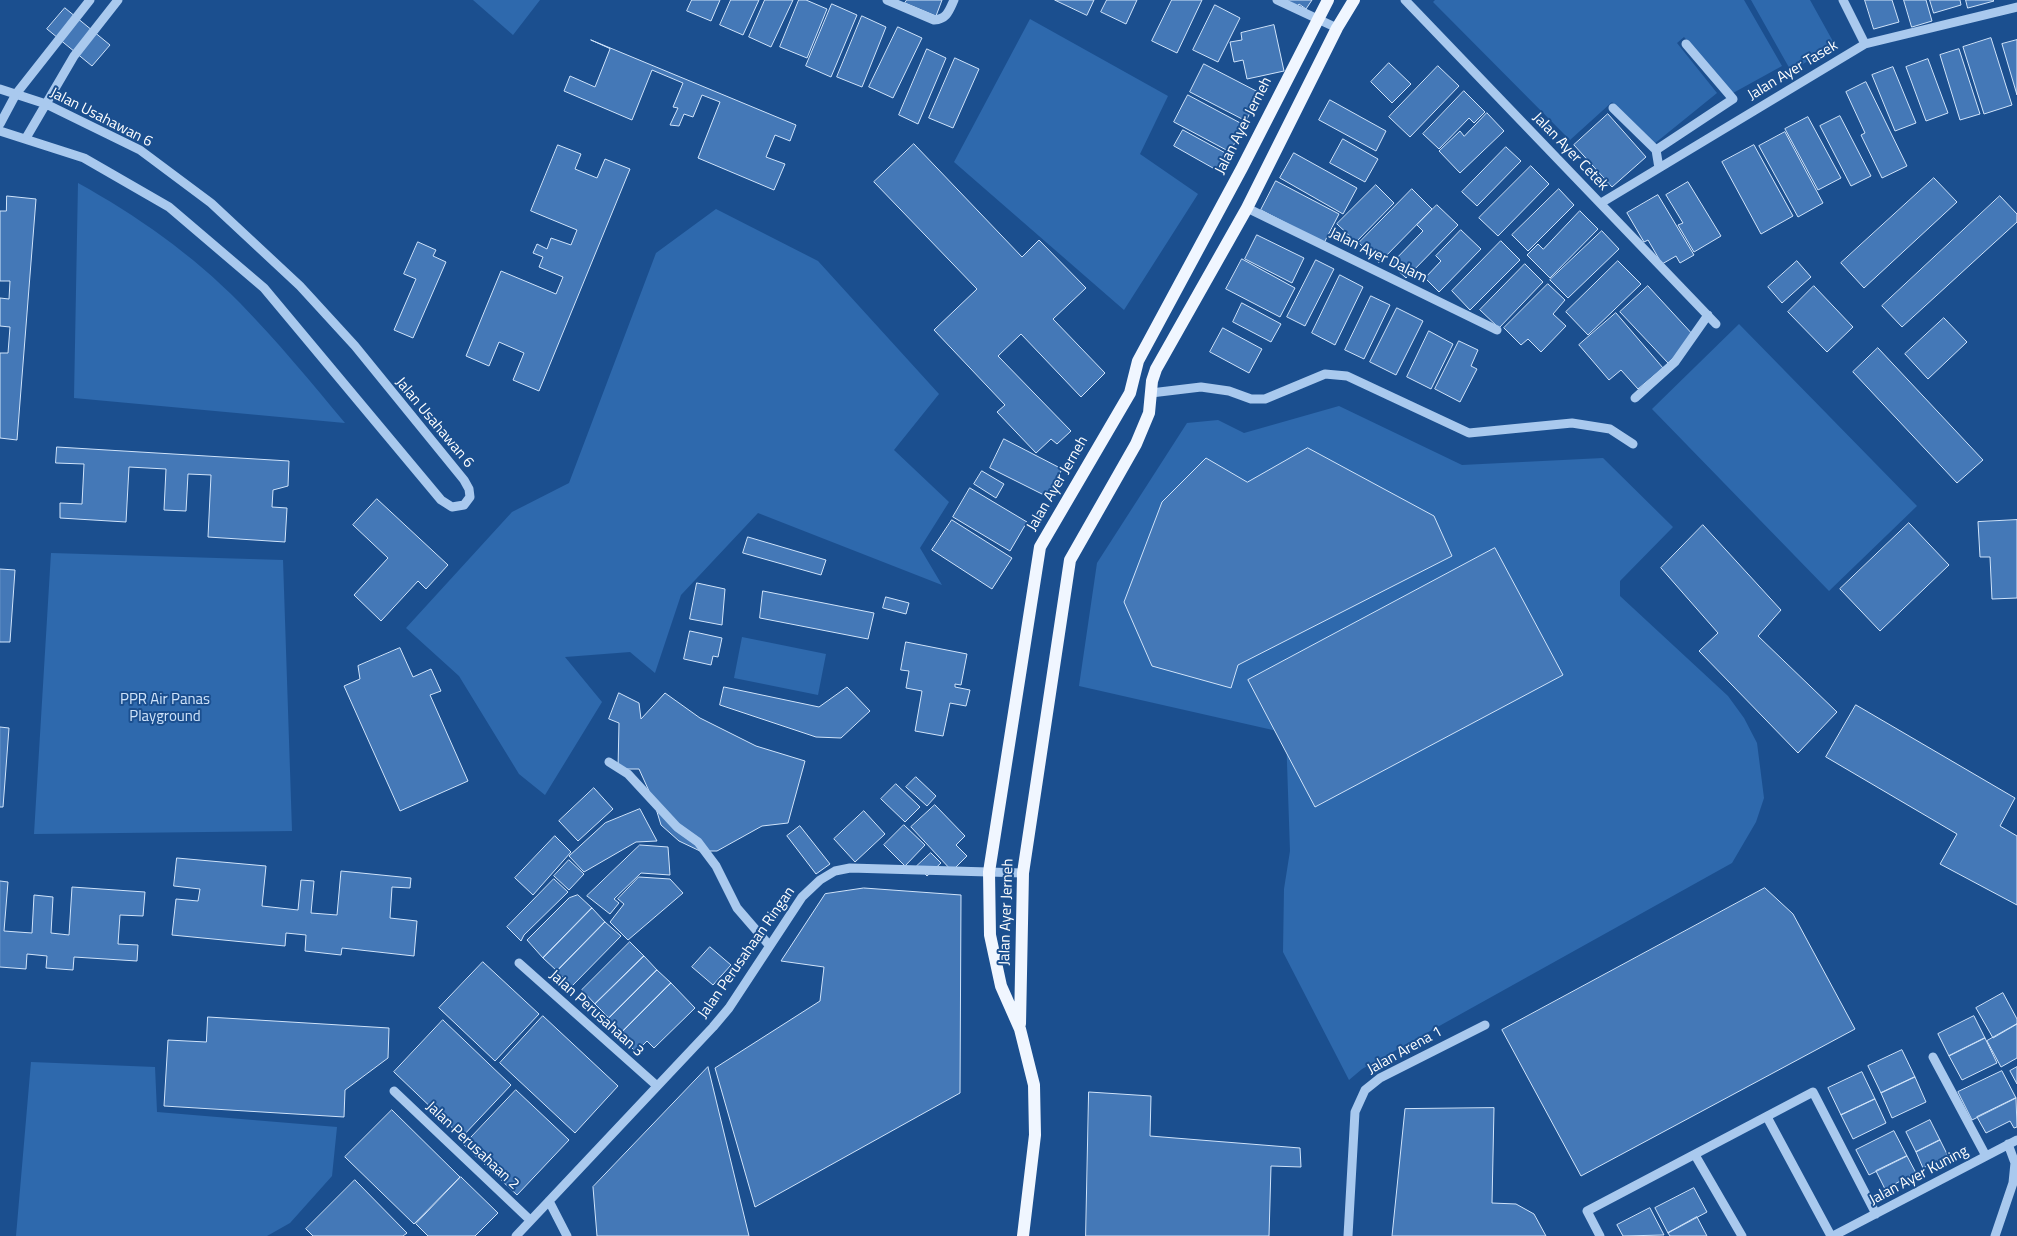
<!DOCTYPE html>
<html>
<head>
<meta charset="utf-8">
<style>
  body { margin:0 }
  canvas { display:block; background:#1b4f8f }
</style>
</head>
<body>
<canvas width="2017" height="1236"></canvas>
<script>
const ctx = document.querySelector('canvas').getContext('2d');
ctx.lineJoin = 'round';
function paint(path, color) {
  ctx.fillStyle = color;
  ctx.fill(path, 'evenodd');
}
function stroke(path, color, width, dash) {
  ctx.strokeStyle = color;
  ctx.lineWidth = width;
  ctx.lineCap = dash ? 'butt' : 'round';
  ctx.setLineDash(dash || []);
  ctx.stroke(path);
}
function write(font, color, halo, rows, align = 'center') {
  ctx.font = font + ' "Titillium Web",sans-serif';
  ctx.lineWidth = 4;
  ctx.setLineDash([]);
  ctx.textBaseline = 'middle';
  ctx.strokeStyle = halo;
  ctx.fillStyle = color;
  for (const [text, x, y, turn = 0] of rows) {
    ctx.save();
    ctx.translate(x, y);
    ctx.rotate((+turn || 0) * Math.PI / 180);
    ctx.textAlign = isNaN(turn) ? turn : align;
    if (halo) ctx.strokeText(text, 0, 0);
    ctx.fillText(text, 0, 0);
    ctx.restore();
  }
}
paint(new Path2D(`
  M473,0H540L513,35Z
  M1435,0H1744L1782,66L1733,93L1684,37L1677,43L1717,93L1654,144L1612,102L1570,140L1433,2Z
  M1751,0H1810L1835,45L1791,71Z
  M1030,19L1168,96L1140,154L1198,194L1124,310L954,162Z
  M78,183C136,215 193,255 240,303C277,341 311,382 345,423L74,398Z
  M716,209L818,261L939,394L894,450L949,502L920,548L942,585L758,513L681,595L655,673L630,652L565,657L602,702L545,795L519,774L459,676L406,628L512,512L569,483L656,253Z
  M1739,324L1917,506L1829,591L1652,409Z
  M1339,406L1462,465L1603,458L1673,527L1620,581V596L1728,696L1744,718L1757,743L1764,798L1756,822L1732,863L1362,1069L1349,1080L1283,952L1284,889L1290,851L1286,733L1079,686L1097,563L1187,423L1218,420L1244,433Z
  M51,553L283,560L292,831L34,834Z
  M742,637L826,654L818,695L734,678Z
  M31,1062L155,1067L157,1112L337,1127L332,1176L290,1223L267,1236H16Z`), '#2e69ad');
const building = new Path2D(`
  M692,0H720L711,21L687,11Z
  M731,0H759L743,35L720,25Z
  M765,0H793L771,47L749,37Z
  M799,0H806L827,9L807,58L780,47Z
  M907,0H942L936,16L905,3Z
  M1055,0H1094L1087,15Z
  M1107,0H1137L1126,24L1101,12Z
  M1172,0H1202L1177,53L1152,41Z
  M1279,0H1312L1306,9L1299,4L1295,10Z
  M1865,0H1892L1899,22L1874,29Z
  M1904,0H1926L1932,21L1912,27Z
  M1930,0H1960L1961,5L1934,13Z
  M1966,0H1993L1994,1L1968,8Z
  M832,4L857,15L831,77L806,66Z
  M1215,5L1240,18L1218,62L1193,50Z
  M65,8L110,45L92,66L47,29Z
  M862,16L886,27L862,87L837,77Z
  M1274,25L1284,71L1247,79L1243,60L1234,62L1230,42L1242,40L1241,33Z
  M898,27L922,38L893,98L869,87Z
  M1991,38L2012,105L1984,114L1963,47Z
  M591,40L796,125L790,141L775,135L766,157L785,164L774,190L698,158L720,102L702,95L693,117L684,114L679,126L670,125L678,108L673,107L683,83L652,70L632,120L564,91L570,76L595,87L610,49Z
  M2017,40V95L2002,44Z
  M927,49L946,58L918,124L899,115Z
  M1959,49L1980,114L1960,120L1940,55Z
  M955,58L979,69L953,128L929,118Z
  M1928,59L1948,113L1926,121L1906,67Z
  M1389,63L1411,84L1392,103L1371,82Z
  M1204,64L1260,93L1246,121L1190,92Z
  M1438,66L1459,86L1410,137L1389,117Z
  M1893,67L1916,123L1895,131L1872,75Z
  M1866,82L1907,166L1882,178L1861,135L1865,133L1846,92Z
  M1464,91L1485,112L1474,123L1469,118L1439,149L1423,134Z
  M1188,95L1244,125L1230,152L1174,122Z
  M1330,100L1386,131L1376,151L1319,120Z
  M1487,113L1504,131L1460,173L1439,151L1460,131L1464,136Z
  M1608,114L1646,157L1612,187L1574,145Z
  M1840,116L1871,176L1851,186L1820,126Z
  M1808,117L1841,178L1818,190L1785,129Z
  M1183,130L1229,155L1220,172L1174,146Z
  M1785,132L1823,203L1798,217L1759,146Z
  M1343,139L1378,159L1365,182L1330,163Z
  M914,144L1022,257L1039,240L1086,288L1053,319L1105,373L1081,397L1021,334L998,356L1071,431L1057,444L1051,439L1036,453L997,412L1005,405L934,330L977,289L874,182Z
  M558,145L581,154L575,169L597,178L605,159L630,169L539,391L513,380L524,353L499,342L489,366L466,356L501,271L556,294L563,277L539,267L543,257L533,253L537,244L547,249L551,238L571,245L577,230L531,211Z
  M1754,145L1793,216L1761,234L1722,162Z
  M1506,147L1521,161L1477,206L1462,192Z
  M1294,153L1357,188L1343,214L1280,178Z
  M1531,166L1549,184L1498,236L1479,218Z
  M1934,178L1957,202L1864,288L1841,263Z
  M1276,181L1339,214L1324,243L1261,210Z
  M1688,182L1721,236L1694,252L1678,225L1683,223L1666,195Z
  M1376,185L1394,203L1356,242L1337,224Z
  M1412,189L1432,209L1379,263L1359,243Z
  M1559,189L1574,205L1528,251L1512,235Z
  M1658,195L1694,255L1680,263L1676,256L1662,264L1648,240L1644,242L1627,213Z
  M7,196L36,199L17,440L0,438V353H8L10,327L0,326V298L9,299L10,281H0V211H6Z
  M2000,196L2017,214V222L1902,327L1882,306Z
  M1437,205L1458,225L1406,278L1391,264L1423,231L1417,225Z
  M1580,211L1598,229L1550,278L1527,255L1538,244L1543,249Z
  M1461,230L1481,249L1439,292L1425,278L1441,261L1436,256Z
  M1602,231L1619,249L1568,298L1550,280Z
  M1257,235L1304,258L1292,283L1245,259Z
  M1501,241L1520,260L1470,310L1452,291Z
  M418,242L436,250L433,256L446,262L413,338L394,330L416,279L404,274Z
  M1242,259L1295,288L1280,317L1226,289Z
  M1316,260L1334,269L1305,326L1287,317Z
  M1618,261L1641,284L1588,335L1566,312Z
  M1797,261L1811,277L1782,303L1768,287Z
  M1525,264L1543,282L1499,328L1480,310Z
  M1340,275L1363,287L1335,345L1312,333Z
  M1548,284L1565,300L1553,314L1566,326L1541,352L1528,339L1521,345L1504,328Z
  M1648,286L1695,337L1668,363L1620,312Z
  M1814,286L1853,327L1827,352L1788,312Z
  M1371,296L1390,305L1364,359L1345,350Z
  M1242,303L1281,324L1271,342L1233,322Z
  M1397,308L1423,321L1396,375L1370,362Z
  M1616,313L1663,368L1638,389L1621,370L1609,380L1579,345Z
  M1944,318L1967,342L1928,379L1905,354Z
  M1223,328L1262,349L1249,373L1210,352Z
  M1429,331L1453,344L1431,389L1407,377Z
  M1459,341L1478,350L1471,366L1477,369L1460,402L1435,389Z
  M1878,348L1983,460L1957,483L1853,372Z
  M1004,439L1062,469L1048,497L990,468Z
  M57,447L289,461L288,486L273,490L272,507L287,508L285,542L208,537L211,475L188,474L186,511L164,510L166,469L129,467L126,522L60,518V503L82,504L84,464L56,463Z
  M1308,448L1434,516L1452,556L1238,665L1231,688L1152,666L1124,602L1162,502L1206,458L1247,482Z
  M982,471L1004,484L996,498L974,484Z
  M970,488L1027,522L1010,551L953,517Z
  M377,499L448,565L426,589L418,581L381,621L354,595L388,558L353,525Z
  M952,520L1012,558L992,589L932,550Z
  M2017,520V598L1992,599L1990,557H1980L1978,522Z
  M1909,523L1949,565L1880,631L1840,589Z
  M1703,525L1781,610L1758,636L1837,712L1798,753L1699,651L1718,633L1661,568Z
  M748,537L826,560L821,575L743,553Z
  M1495,548L1563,675L1315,807L1248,680Z
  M0,569L15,570L10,642H0Z
  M697,583L725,589L722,625L690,619Z
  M763,591L874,613L868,639L760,618Z
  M886,597L909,603L906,614L883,608Z
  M690,631L722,638L718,657L713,656L711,665L684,659Z
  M906,642L967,654L961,685L955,684V687L970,690L966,706L950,703L943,736L915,731L922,691L906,688L909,671L901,670Z
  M400,648L413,677L431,669L441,691L430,695L468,781L400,811L344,686L360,679L358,666Z
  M724,687L819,707L847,687L870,711L841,738L816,737L720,705Z
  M619,693L639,703L641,719L665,693L700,718L756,746L805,761L788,823L762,826L717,851H700L679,841L661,825L654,802L639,769H618L619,723L609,719Z
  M1856,705L2015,798L2000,826L2017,836V905L1940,864L1957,834L1826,757Z
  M0,727L9,728L3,807H0Z
  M916,777L936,796L927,806L906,787Z
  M896,784L920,807L905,822L881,799Z
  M594,788L613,809L578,841L559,821Z
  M935,805L965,836L956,845L967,856L952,871L911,827Z
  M640,809L657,841L636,842L584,872L569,856L605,823Z
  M864,811L885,834L855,862L834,839Z
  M904,825L925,845L905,866L884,845Z
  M800,826L830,864L816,874L787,836Z
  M555,836L571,852L533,895L515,878Z
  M640,845L668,847L670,875L641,873L614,899L619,903L610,914L587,896Z
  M931,853L941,863L927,876L917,866Z
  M177,858L266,866L262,906L298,910L301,880L314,881L311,913L337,915L341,871L411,878L410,888L392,887L390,918L417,921L414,956L342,948L341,955L305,951L306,935L286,933L285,946L172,935L176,899L198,901L200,889L174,886Z
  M569,860L584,874L569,890L554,876Z
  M639,877L670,879L683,893L628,940L610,922L624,904L618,899Z
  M554,879L568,892L524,935L521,941L507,927Z
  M0,881L8,882L4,931L32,933L34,895L53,897L51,933L69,935L72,887L145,892L143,916L120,915L118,944L138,945L137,961L74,957L73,970L46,968L47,956L27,954L26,969L0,967Z
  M864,888L961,895L960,1093L755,1207L715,1068L820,1001L824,967L781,961L825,894Z
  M1765,888L1793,914L1855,1029L1581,1176L1502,1030Z
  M578,895L592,908L543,958L527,940L569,898Z
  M592,908L605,922L557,971L543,958Z
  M605,922L621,936L572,986L557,971Z
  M630,942L644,956L595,1004L582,990Z
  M710,947L731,965L713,985L692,967Z
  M644,956L657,970L609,1018L595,1004Z
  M483,962L539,1014L495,1061L439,1008Z
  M657,970L671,983L619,1035L606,1021Z
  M671,983L695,1008L654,1048L647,1041L636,1052L619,1035Z
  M2003,993L2017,1019V1024L1993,1038L1976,1008Z
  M543,1016L618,1086L575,1133L500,1063Z
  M1974,1016L1985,1038L1949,1056L1938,1034Z
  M208,1017L389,1028L388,1058L345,1090L344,1117L164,1106L168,1040L206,1042Z
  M443,1020L511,1085L462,1137L394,1072Z
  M2017,1024V1058L2001,1067L1987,1041Z
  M1985,1038L1997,1063L1962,1080L1949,1056Z
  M1902,1050L1915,1077L1881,1093L1868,1066Z
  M708,1067L749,1236H597L593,1187Z
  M2017,1067V1084L2010,1071Z
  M2002,1071L2016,1098L1972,1120L1958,1092Z
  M1862,1072L1875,1099L1841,1115L1828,1088Z
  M1915,1077L1926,1102L1892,1118L1881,1093Z
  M516,1090L569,1140L517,1195L464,1145Z
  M1089,1092L1151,1096L1150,1136L1300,1148L1301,1167L1271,1166L1269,1236H1086Z
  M2016,1098L2017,1127L2014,1128L2010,1121L1986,1133L1977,1117Z
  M1875,1099L1886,1123L1853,1139L1841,1115Z
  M1494,1108L1492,1203L1516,1204L1534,1214L1546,1236H1392L1405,1109Z
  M392,1110L460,1177L414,1224L345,1157Z
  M1930,1120L1940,1140L1916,1152L1906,1132Z
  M1894,1131L1907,1156L1869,1175L1856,1150Z
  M1940,1140L1948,1156L1923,1168L1916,1152Z
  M1907,1156L1916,1173L1885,1189L1876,1171Z
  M461,1177L498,1213L475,1236H428L416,1224Z
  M355,1180L407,1233L403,1236H313L306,1229Z
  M1694,1188L1707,1212L1668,1233L1655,1208Z
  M1650,1208L1664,1235L1623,1236L1617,1225Z
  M1697,1217L1707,1236H1670L1668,1233Z`);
paint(building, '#4478b7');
stroke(building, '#cfe3fa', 1);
stroke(new Path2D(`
  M887,0L934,20C947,19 949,11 954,0
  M1277,0L1337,28
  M1405,0L1716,324
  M1843,0L1865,44
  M0,89L46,104L140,150L211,203L300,286L355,346L464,480L469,489L470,497L464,505L452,507L441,500L264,288L169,207L84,158L0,131
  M1613,108L1656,150L1659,168
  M0,124L16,94L90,0
  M26,138L74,56L118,0
  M1656,150L1733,99L1686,44
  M1601,203L1865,44L2017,7
  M1247,208L1497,330
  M1151,393L1201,387L1229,391L1251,399H1265L1325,374L1347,376L1469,433L1572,423L1610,429L1633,444
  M1635,398L1675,362L1708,315
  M609,762L628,774L677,827L698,842L716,866L737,908L769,945
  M519,963L656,1085
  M1933,1057L1986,1156
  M394,1091L530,1220
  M1767,1117L1831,1236
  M1695,1155L1742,1236
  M549,1201L567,1236
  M516,1236L713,1027L729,1008L802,897L820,880L835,871L850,868L1023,873
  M1348,1236L1355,1112L1365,1090L1380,1078L1485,1025
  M1600,1236L1587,1211L1813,1092L1876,1214
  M1833,1236L2017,1140
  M1995,1236L2013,1183L2015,1163L2008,1144`), '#a9c9ee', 9);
stroke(new Path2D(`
  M1020,1024L1023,873L1070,560L1136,444L1149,413L1152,381L1156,369L1247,208L1337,28L1354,0
  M1023,1236L1035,1135L1034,1085L1020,1029L1001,986L990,935L989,872L1040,547L1130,393L1138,361L1242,168L1328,0`), '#f0f6ff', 12);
write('15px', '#fff', '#1b4f8f', [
  ["Jalan Ayer Tasek",1793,71,-31],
  ["Jalan Usahawan 6",101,118,27],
  ["Jalan Ayer Jerneh",1244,126,-63],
  ["Jalan Ayer Cetek",1570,152,46],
  ["Jalan Ayer Dalam",1378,256,26],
  ["Jalan Usahawan 6",434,423,50],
  ["Jalan Ayer Jerneh",1058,484,-60],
  ["Jalan Ayer Jerneh",1007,912,-88],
  ["Jalan Perusahaan Ringan",747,953,-55],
  ["Jalan Perusahaan 3",596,1014,42],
  ["Jalan Arena 1",1405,1051,-29],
  ["Jalan Perusahaan 2",472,1146,43],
  ["Jalan Ayer Kuning",1919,1176,-28]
]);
write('15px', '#cfe3fa', '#1b4f8f', [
  ["PPR Air Panas",165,700],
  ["Playground",165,717]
]);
</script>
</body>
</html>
